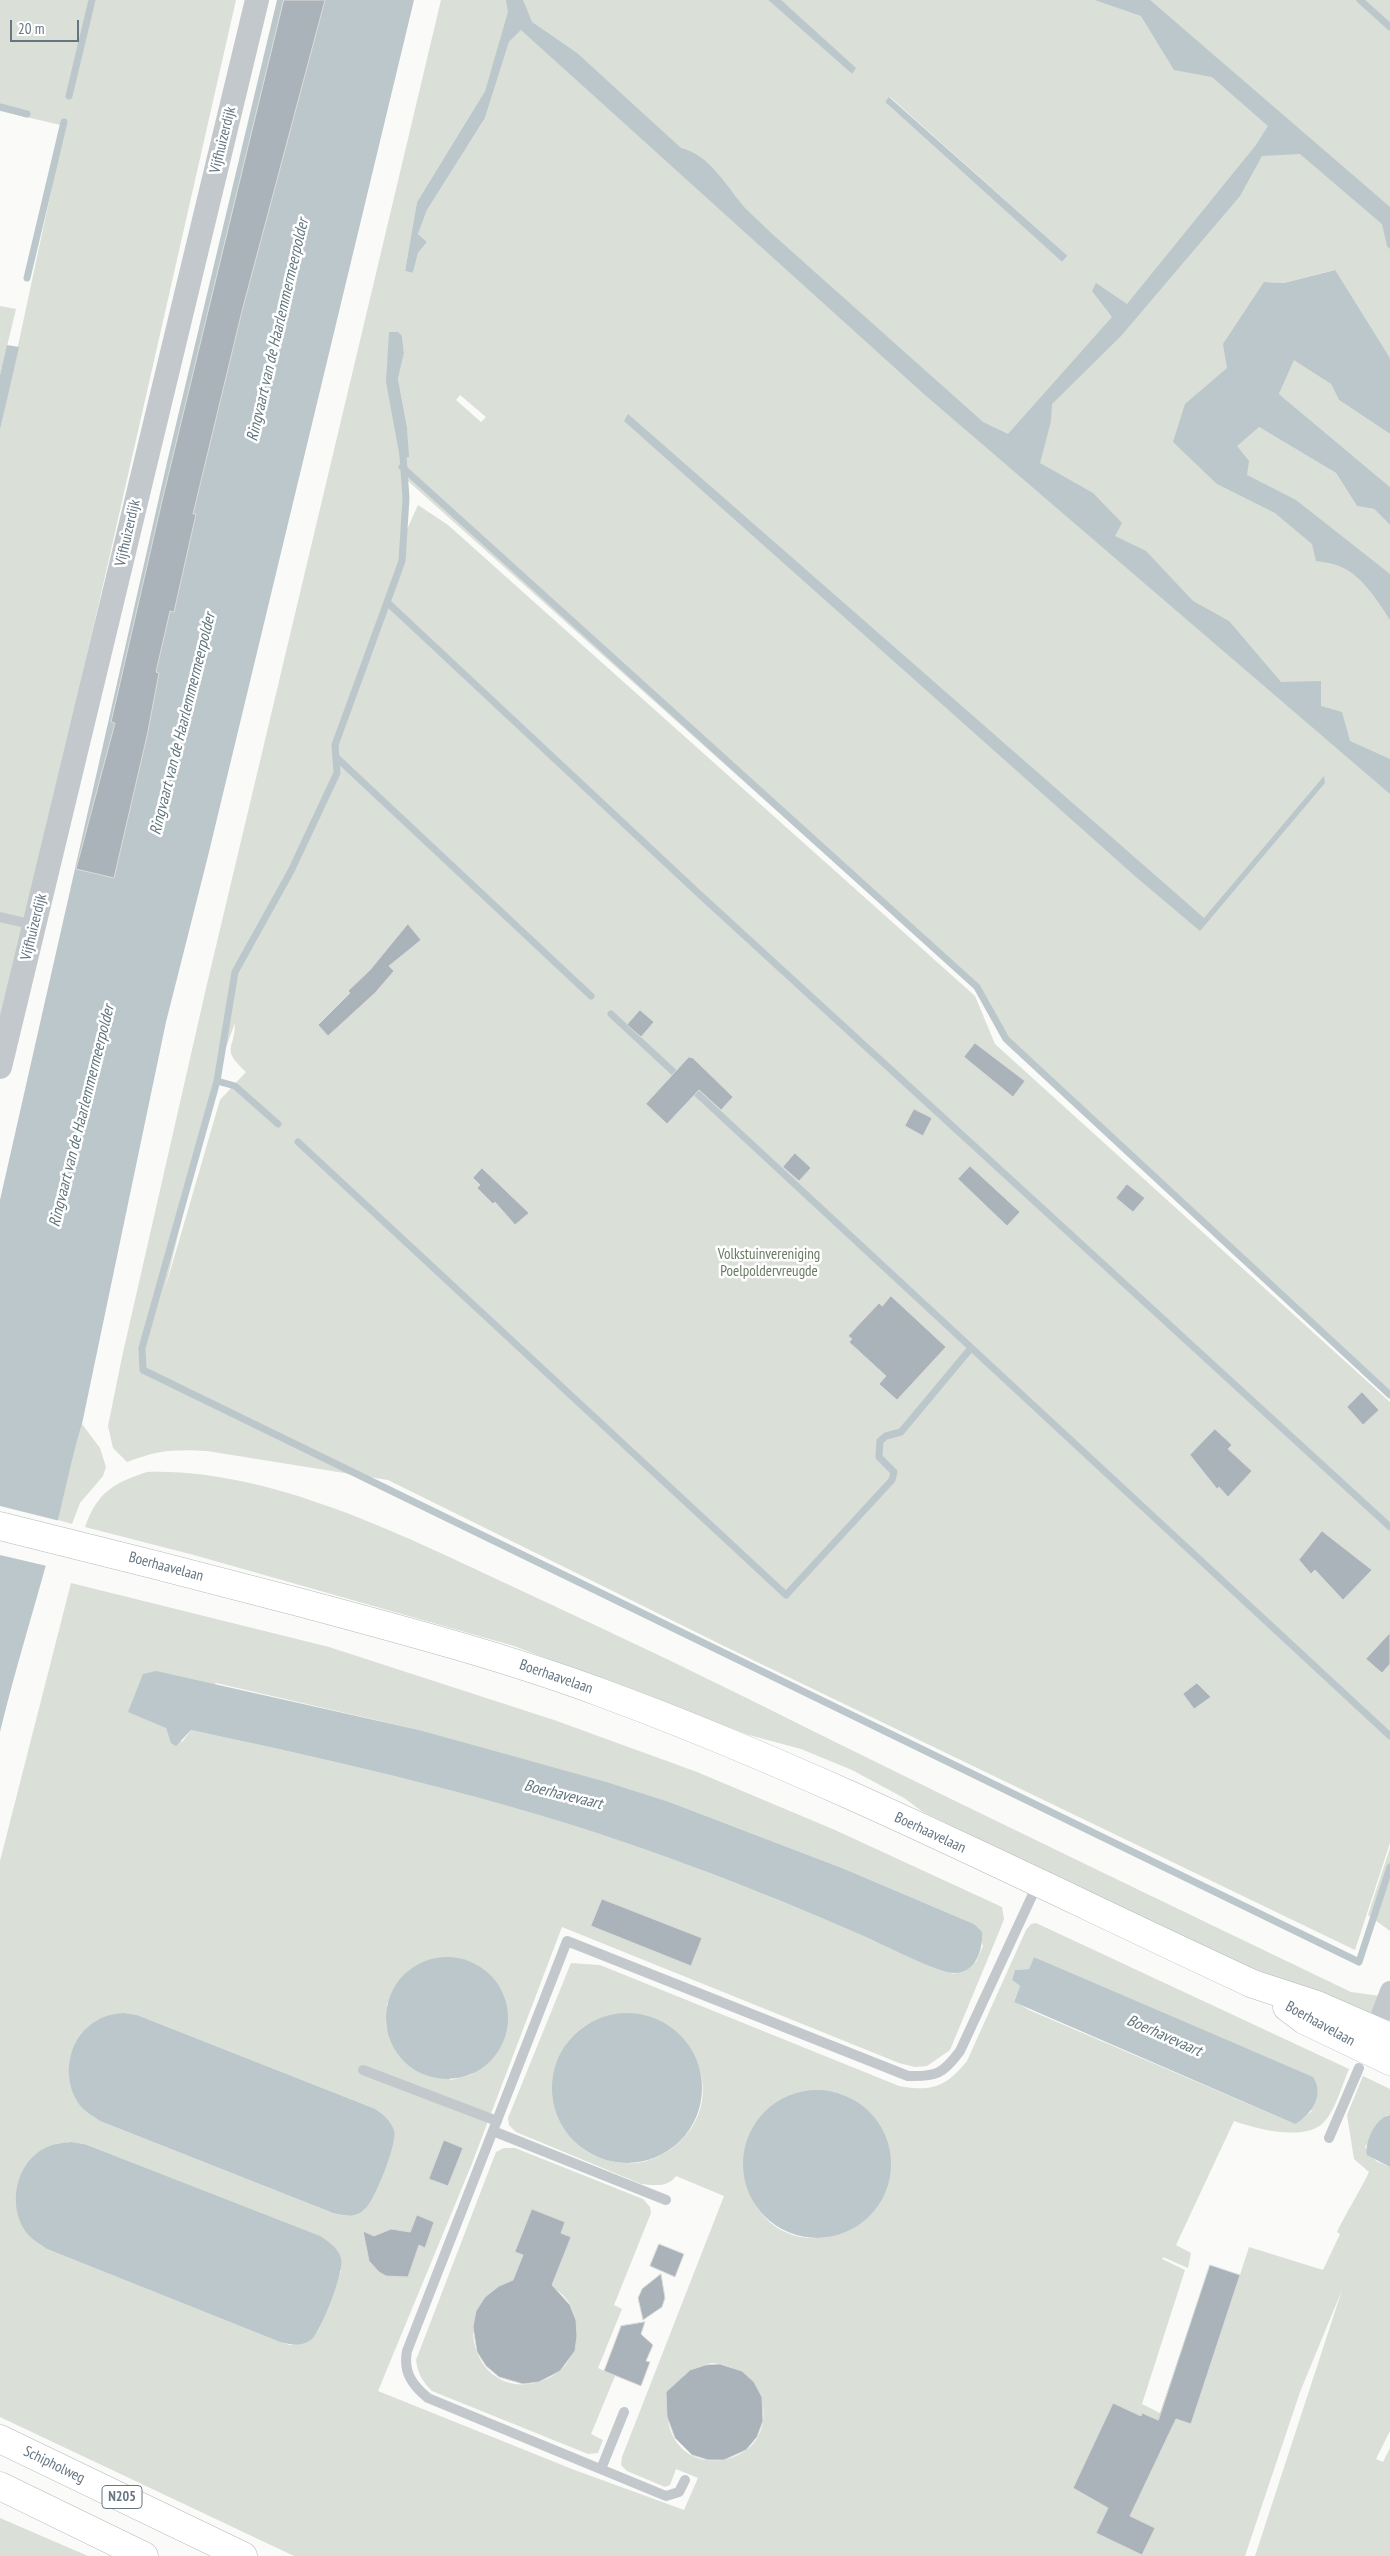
<!DOCTYPE html>
<html>
<head>
<meta charset="utf-8">
<style>
  body { margin:0 }
  #map { position:relative; width:1390px; height:2556px; overflow:hidden; background:#fafaf8; font-family:"PT Sans Narrow",sans-serif }
  canvas { display:block }
  .scale { position:absolute; left:10px; top:20px; width:69px; height:22px; box-sizing:border-box; border:2px solid #657683; border-top:0; padding-left:6px; font-size:15px; line-height:18px; white-space:nowrap; color:#657683; -webkit-text-stroke:4px #fff; paint-order:stroke }
</style>
</head>
<body>
<div id="map">
<canvas width="1390" height="2556"></canvas>
<div class="scale">20 m</div>
</div>
<script>
const ctx = document.querySelector('canvas').getContext('2d');
ctx.lineJoin = 'round';
function paint(path, color) {
  ctx.fillStyle = color;
  ctx.fill(path, 'evenodd');
}
function stroke(path, color, width, dash) {
  ctx.strokeStyle = color;
  ctx.lineWidth = width;
  ctx.lineCap = dash ? 'butt' : 'round';
  ctx.setLineDash(dash || []);
  ctx.stroke(path);
}
function write(font, color, halo, rows, align = 'center') {
  ctx.font = font + ' "PT Sans Narrow",sans-serif';
  ctx.lineWidth = 5;
  ctx.setLineDash([]);
  ctx.textBaseline = 'middle';
  ctx.strokeStyle = halo;
  ctx.fillStyle = color;
  for (const [text, x, y, turn = 0] of rows) {
    ctx.save();
    ctx.translate(x, y);
    ctx.rotate((+turn || 0) * Math.PI / 180);
    ctx.textAlign = isNaN(turn) ? turn : align;
    if (halo) ctx.strokeText(text, 0, 0);
    ctx.fillText(text, 0, 0);
    ctx.restore();
  }
}
paint(new Path2D(`
  M0,0H236L0,1038V430L65,126L0,111Z
  M441,0H768L852,74L855,68L779,0H1390V358L1334,270L1284,283L1264,282L1259,427L1336,473L1357,506L1374,509L1390,525V1391L1008,1042L989,1001L408,481L404,536L418,505L448,525L975,996L995,1044L1390,1402V1843L1355,1950L726,1647L388,1480L207,1451C174,1449 158,1450 127,1462L113,1448L108,1426L122,1357L207,984ZM507,18L521,30L509,42L485,118L427,210L418,234L427,242L418,253L413,273L405,271L417,202L485,91ZM890,97L1068,256V257L1062,262L885,102ZM389,332L402,336L404,353L398,379L407,427L408,457L401,458ZM460,395L486,417L481,422L456,400ZM235,1023C235,1050 220,1048 246,1072L220,1100L165,1289L219,1066Z
  M0,306L16,309L0,375Z
  M1294,359L1331,384L1339,400L1390,434V487L1279,394Z
  M82,1424L100,1448L106,1467L103,1476L80,1503L72,1524L58,1520L69,1466Z
  M147,1472C273,1468 410,1539 522,1591C622,1637 722,1685 821,1735C997,1822 1174,1907 1351,1992L1380,1996L1375,2011L1359,2017L1223,1957L923,1812L904,1798L852,1770L801,1749L749,1735L514,1646L194,1555L85,1527C97,1493 113,1483 147,1472Z
  M71,1583L329,1647L554,1720L697,1772L835,1830L1002,1907L1004,1919L1001,1927L950,2050L927,2066L915,2067L899,2063L562,1927L471,2166L378,2391L572,2469L684,2510L698,2478L676,2469L670,2485L665,2487L627,2471L621,2465L622,2457L724,2196L676,2176C668,2188 653,2185 641,2184L516,2132L509,2125L508,2118L571,1963L600,1965L899,2086C932,2092 946,2087 967,2061L1026,1930L1031,1924L1036,1923L1349,2069C1342,2085 1336,2109 1324,2122C1306,2142 1256,2129 1234,2121L1176,2245L1191,2253L1188,2268L1163,2257L1162,2259L1185,2270L1142,2404L1160,2413L1210,2265L1240,2275L1249,2247L1323,2270L1340,2234L1337,2232C1347,2211 1359,2193 1369,2172L1354,2159L1347,2115L1363,2076L1390,2089V2115H1387L1365,2147L1376,2161L1390,2167V2431L1376,2459L1383,2462L1390,2448V2556H1255L1342,2290L1300,2392L1245,2556H294L0,2417V1861ZM216,1683L419,1730L672,1803L842,1868L974,1924L983,1946L976,1962L954,1974C920,1965 889,1947 857,1933C792,1905 725,1878 658,1854C507,1799 349,1764 191,1730L182,1742L167,1731L166,1728ZM1034,1957L1163,2013L1312,2111L1295,2124L1029,2010L1014,2001L1020,1986L1012,1980L1015,1970L1029,1969ZM387,2003L473,2074L451,2080L386,2026ZM124,2013L137,2015L373,2108L365,2210C353,2216 345,2217 333,2213L100,2121C75,2100 67,2092 70,2058ZM630,2013C697,2022 731,2101 674,2147C663,2155 649,2162 636,2163C531,2169 523,2015 630,2013ZM809,2091C822,2091 834,2091 846,2096C910,2124 902,2221 833,2236C737,2258 705,2110 809,2091ZM71,2142L84,2144L341,2271L319,2329L312,2339L290,2345L280,2342L47,2249L58,2144ZM712,2363C775,2366 783,2451 722,2460C659,2469 644,2375 712,2363Z
  M1390,1848V1931L1368,1915Z
  M504,2148H515L643,2199L650,2207L651,2213L614,2305L622,2309L598,2368L615,2376L591,2434L603,2440L598,2453L588,2454L432,2391C422,2381 418,2374 416,2360L496,2152ZM514,2280C526,2282 545,2282 555,2289C580,2304 583,2341 567,2363C559,2374 547,2380 535,2383C470,2397 446,2300 514,2280Z
  M0,2518L88,2556H0Z`), '#dadfd7');
paint(new Path2D(`
  M277,0H414L208,856L166,1022L82,1424C72,1456 66,1487 58,1520C40,1591 17,1661 0,1732V1200L168,458Z
  M506,0H523L532,22L577,53L681,148C710,155 726,186 745,208C753,216 762,224 770,232L983,422L1008,434L1112,317L1092,291L1096,283L1127,304L1256,145L1268,126L1212,77L1174,70L1141,16L1095,0H1150L1390,207V249L1387,246L1382,224L1300,154L1262,156L1240,196L1121,336L1052,404L1051,421L1040,463L1093,493L1122,523L1115,536L1146,551L1193,601L1229,621L1281,682L1321,681V706L1342,712L1350,741L1390,759V794L925,395L521,30L509,42L485,118L427,210L418,234L427,242L418,253L413,273L405,271L417,202L485,91L508,12Z
  M768,0H781L856,68L852,74Z
  M889,97L1068,256L1062,262L885,102Z
  M1335,270L1390,358V434L1339,400L1331,384L1294,360L1279,394L1390,487V525L1374,509L1357,506L1336,473L1259,427L1237,446L1249,461L1247,475L1296,500L1390,574V620C1378,601 1361,574 1339,566C1332,563 1323,562 1316,561L1312,544L1275,513L1217,484L1173,442L1185,404L1227,368L1223,344L1264,282L1284,283Z
  M389,332H398L402,336L404,353L398,379L407,427L409,457L400,458L386,382Z
  M7,345L19,347L0,430V375Z
  M628,414L1204,918L1324,776L1325,783L1200,931L1136,877L624,421Z
  M156,1671L419,1730L606,1782L672,1803L842,1868L974,1924L982,1932C983,1950 976,1973 954,1973C937,1973 878,1942 859,1934C793,1905 725,1878 658,1854C506,1799 349,1764 191,1730L176,1746L171,1743L166,1728L128,1712L143,1674Z
  M386 2018a61 61 0 1 1 122 0a61 61 0 1 1-122 0Z
  M1034,1957L1313,2077C1325,2095 1311,2115 1295,2124L1014,2002L1020,1986L1012,1980L1015,1970L1029,1969Z
  M124,2013L137,2015L373,2108C382,2113 390,2120 394,2130C398,2142 375,2200 365,2209C356,2218 344,2216 333,2213L100,2121C92,2115 82,2110 77,2101C61,2074 69,2035 98,2020C106,2015 115,2014 124,2013Z
  M552 2088a75 75 0 1 1 150 0a75 75 0 1 1-150 0Z
  M743 2164a74 74 0 1 1 148 0a74 74 0 1 1-148 0Z
  M1390,2115V2167L1367,2155C1364,2143 1376,2117 1390,2115Z
  M71,2142L84,2144L320,2236C329,2242 338,2248 341,2258C345,2270 322,2328 313,2338C304,2347 291,2345 280,2342L47,2249C39,2243 29,2238 24,2229C8,2203 16,2163 45,2148C53,2144 62,2143 71,2142Z`), '#bbc7cb');
paint(new Path2D(`
  M0,1506L60,1521L47,1566L0,1555Z`), '#fafaf8');
stroke(new Path2D(`
  M1360,0L1390,27
  M69,96L92,0
  M0,107L27,114
  M27,278L64,122
  M403,456L406,498L402,561L335,745L337,773L291,871L235,972L217,1081L142,1348L143,1370L1359,1962L1390,1867
  M402,467L977,987L1006,1039L1390,1395
  M388,603L697,892L1390,1527
  M336,757L591,996
  M611,1014L680,1078
  M217,1081L235,1086L278,1124
  M690,1087L1390,1736
  M298,1142L786,1595L892,1480L894,1472L879,1457L880,1441L886,1436L901,1432L971,1348`), '#bbc7cb', 7);
const building = new Path2D(`
  M284,0H325L242,311L193,514H196L174,612L170,611L156,672L159,673L147,736L114,878L76,869L115,723L111,722L162,501Z
  M408,924L421,940L389,966L394,971L375,993L328,1036L318,1025L350,993L348,991L370,970Z
  M640,1010L654,1022L641,1037L627,1025Z
  M975,1043L1025,1081L1013,1097L964,1057Z
  M689,1057L693,1058L733,1097L721,1110L699,1090L667,1124L646,1104Z
  M914,1109L932,1118L923,1136L905,1126Z
  M795,1153L811,1168L799,1181L783,1167Z
  M970,1166L1020,1212L1007,1226L958,1179Z
  M482,1168L529,1213L515,1225L495,1202L493,1204L477,1188L480,1185L473,1178Z
  M1127,1184L1145,1198L1133,1212L1116,1198Z
  M891,1296L946,1347L897,1400L879,1384L886,1376L849,1342L852,1339L848,1336L879,1303L882,1306Z
  M1362,1392L1379,1410L1363,1425L1347,1407Z
  M1215,1429L1232,1445L1228,1449L1252,1471L1228,1497L1219,1487L1217,1489L1190,1455Z
  M1322,1531L1372,1570L1343,1600L1315,1570L1311,1574L1299,1560Z
  M1390,1633V1664L1382,1673L1366,1659Z
  M1197,1683L1211,1697L1194,1709L1183,1694Z
  M602,1899L702,1938L691,1966L591,1926Z
  M444,2140L463,2148L448,2186L429,2179Z
  M532,2209L565,2222L561,2233L571,2237L552,2285L570,2305L576,2320L577,2336L575,2351L560,2371L539,2382L523,2384L499,2377L486,2366L477,2352L473,2327L476,2311L485,2297L499,2286L513,2280L523,2255L515,2252Z
  M417,2215L434,2222L425,2248L419,2245L408,2277L386,2276L379,2272L369,2261L363,2231L374,2236L391,2229L410,2232Z
  M659,2244L684,2254L675,2277L650,2266Z
  M1210,2265L1240,2275L1191,2424L1176,2419L1130,2516L1155,2528L1142,2555L1096,2533L1108,2508L1073,2488L1113,2403L1141,2416L1142,2413L1158,2420Z
  M661,2274L665,2298L662,2307L643,2320L638,2298L642,2289Z
  M645,2322L641,2334L653,2345L646,2361L650,2362L641,2386L604,2371L621,2326Z
  M720,2364L742,2371L754,2382L762,2397L763,2421L757,2437L746,2450L724,2460H708L692,2455L675,2438L667,2417L666,2392L690,2370L705,2365Z`);
paint(building, '#aab3b9');
stroke(building, '#dcdcda', 1);
const secondary = new Path2D(`
  M0,1526C102,1551 204,1577 306,1604C406,1631 505,1657 602,1693C825,1775 1037,1884 1253,1984L1317,2005L1390,2037
  M1287,2007L1304,2020L1390,2061`);
const trunk = new Path2D(`
  M0,2439L243,2556
  M0,2486L144,2556`);
stroke(secondary, '#b3babf', 29);
stroke(trunk, '#b4b9bd', 29);
stroke(new Path2D(`
  M0,917L34,925
  M363,2070L497,2121
  M493,2131L666,2200
  M1329,2138L1359,2068
  M601,2469L624,2412
  M685,2480L679,2492L666,2496L428,2398C412,2385 403,2372 407,2351L567,1941L908,2076C936,2077 943,2074 960,2051L1038,1883`), '#c3c8cc', 10);
stroke(new Path2D(`
  M1370,2043L1390,1991`), '#c3c8cc', 20);
stroke(new Path2D(`
  M0,1067L257,0`), '#c3c8cc', 24);
stroke(secondary, '#fff', 28);
stroke(trunk, '#fff', 28);
for (const [x, y, w] of [
  [122,2497,40]
]) {
  const box = new Path2D();
  box.roundRect(x - w / 2, y - 11.5, w, 23, 4);
  ctx.fillStyle = '#fff';
  ctx.fill(box);
  stroke(box, '#657683', 1);
}
write('bold 14px', '#657683', null, [
  ["N205",122,2497]
]);
write('15px', '#657683', '#fff', [
  ["Vijfhuizerdijk",223,140,-76],
  ["Vijfhuizerdijk",128,533,-77],
  ["Vijfhuizerdijk",34,927,-76],
  ["Boerhaavelaan",166,1567,15],
  ["Boerhaavelaan",556,1677,19],
  ["Boerhaavelaan",930,1833,25],
  ["Boerhaavelaan",1320,2024,29],
  ["Schipholweg",54,2465,26]
]);
write('15px', '#687a64', '#fff', [
  ["Volkstuinvereniging",769,1255],
  ["Poelpoldervreugde",769,1272]
]);
write('italic 16px', '#60757c', '#fff', [
  ["Ringvaart van de Haarlemmermeerpolder",278,330,-77],
  ["Ringvaart van de Haarlemmermeerpolder",183,724,-76],
  ["Ringvaart van de Haarlemmermeerpolder",82,1116,-76],
  ["Boerhavevaart",563,1795,14],
  ["Boerhavevaart",1164,2036,24]
]);
</script>
</body>
</html>
